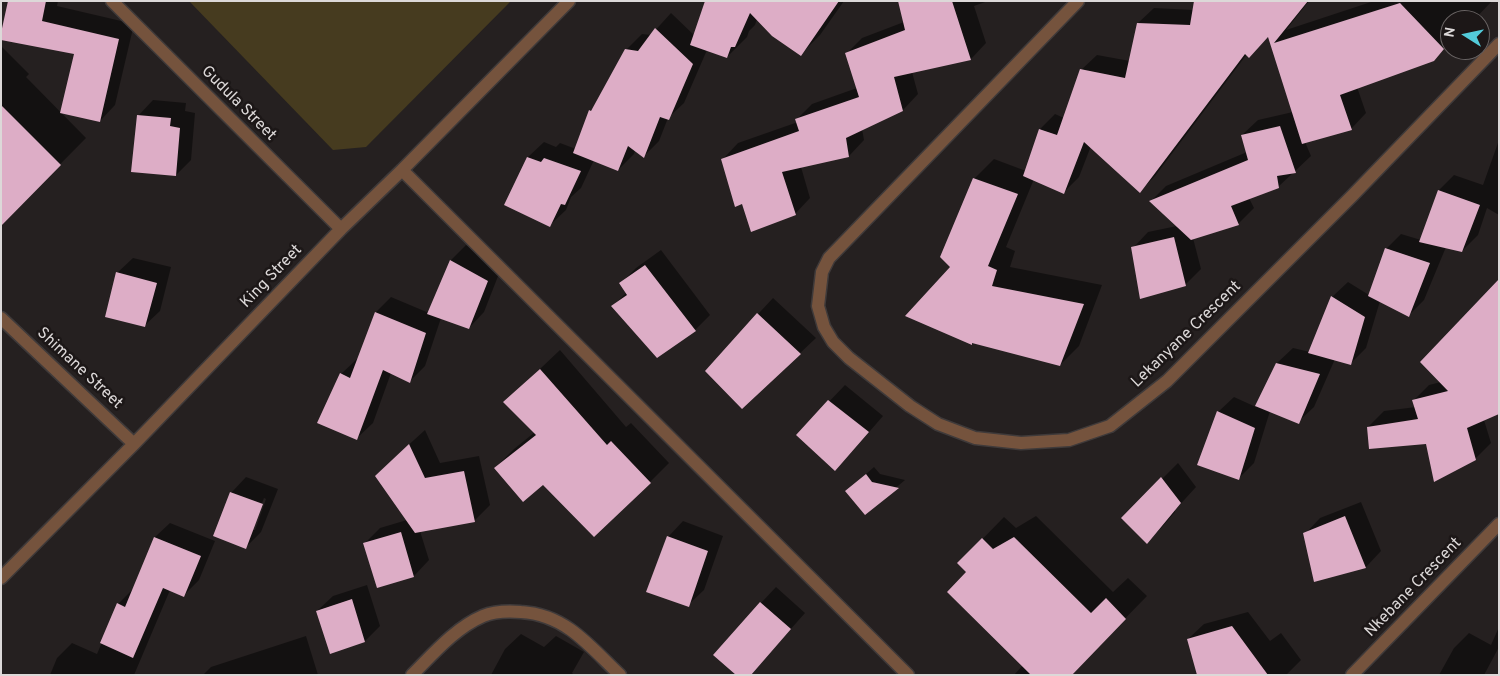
<!DOCTYPE html>
<html>
<head>
<meta charset="utf-8">
<style>
  body { margin:0 }
  #map { position:relative; width:1500px; height:676px; overflow:hidden; background:#252020; font-family:Overpass,sans-serif }
  canvas { display:block }
  .frame { position:absolute; inset:0; border:2px solid #dcd8d8; pointer-events:none }
  .north { position:absolute; left:1440px; top:10px; width:50px; height:50px; box-sizing:border-box; background:#1c1717; border:1px solid #696464; border-radius:50%; rotate:280deg; font-size:14px; font-weight:700; line-height:20px; text-align:center; color:#dcd8d8 }
  .north::after { content:''; display:block; margin:auto; width:18px; height:22px; background:#53cbda; clip-path:polygon(50% 0,100% 100%,50% 72%,0 100%) }
</style>
</head>
<body>
<div id="map">
<canvas width="1500" height="676"></canvas>
<div class="frame"></div>
<div class="north">N</div>
</div>
<script>
const ctx = document.querySelector('canvas').getContext('2d');
ctx.lineJoin = 'round';
function paint(path, color) {
  ctx.fillStyle = color;
  ctx.fill(path, 'evenodd');
}
function stroke(path, color, width, dash) {
  ctx.strokeStyle = color;
  ctx.lineWidth = width;
  ctx.lineCap = dash ? 'butt' : 'round';
  ctx.setLineDash(dash || []);
  ctx.stroke(path);
}
function write(font, color, halo, rows, align = 'center') {
  ctx.font = font + ' Overpass,sans-serif';
  ctx.lineWidth = 5;
  ctx.setLineDash([]);
  ctx.textBaseline = 'middle';
  ctx.strokeStyle = halo;
  ctx.fillStyle = color;
  for (const [text, x, y, turn = 0] of rows) {
    ctx.save();
    ctx.translate(x, y);
    ctx.rotate((+turn || 0) * Math.PI / 180);
    ctx.textAlign = isNaN(turn) ? turn : align;
    if (halo) ctx.strokeText(text, 0, 0);
    ctx.fillText(text, 0, 0);
    ctx.restore();
  }
}
paint(new Path2D(`
  M189,1H511L366,147L333,150Z`), '#463b1f');
paint(new Path2D(`
  M9,1H58L57,6L134,24L115,105L100,121L75,53Z
  M706,1H844L820,35L801,54L757,19L755,25L749,31L747,37L727,57L707,50L684,103L668,118L659,141L644,156L635,150L634,154L618,170L594,160L581,188L571,197L566,210L550,225L506,204L528,157L544,142L556,147L560,143L576,149L590,111L596,106L626,50L642,34L651,35L671,13L695,36Z
  M899,1H988L974,6L986,43L971,59L912,72L918,94L903,110L862,129L864,140L849,156L801,167L810,198L795,214L742,203L723,159L738,143L798,122L797,119L812,104L857,88L847,53L862,38L904,22Z
  M1195,1H1309L1286,30L1374,1H1492L1474,20H1450V43L1434,60L1357,87L1366,113L1351,129L1305,142L1311,156L1278,187L1249,198L1254,208L1238,224L1193,238L1201,269L1185,285L1133,248L1148,232L1177,226L1151,201L1166,186L1247,152L1242,135L1258,120L1293,112L1269,36L1249,57L1247,54L1155,176L1140,191L1091,146L1079,177L1064,192L1034,179L1006,247L1015,251L1010,267L1102,285L1079,346L1060,365L942,256L975,178L994,159L1026,171L1040,129L1055,114L1064,118L1081,70L1097,55L1130,61L1138,23L1154,8L1194,10Z
  M1,46L29,74L26,77L86,138L1,224Z
  M153,100L186,103L185,111L195,113L191,160L176,175L138,116Z
  M1499,140V215L1487,208L1478,235L1462,251L1446,247L1424,300L1409,315L1380,301L1366,348L1351,363L1335,359L1314,407L1298,422L1270,411L1254,463L1239,478L1218,412L1234,397L1256,407L1277,363L1293,348L1310,352L1332,297L1348,282L1369,295L1386,249L1401,234L1421,240L1439,190L1454,175L1483,185Z
  M466,245L502,266L484,312L469,328L441,318L425,366L410,381L391,373L373,423L357,438L341,374L357,359H359L376,312L391,297L429,313L451,260Z
  M661,250L710,315L695,330L613,306L627,292L621,283L636,268Z
  M133,258L171,267L160,311L144,326L117,273Z
  M773,298L816,338L742,408L706,370Z
  M560,350L626,427L631,423L669,463L650,482L543,484L495,468L514,449L535,432L505,402Z
  M1441,382L1484,420L1491,443L1475,459L1427,443L1368,427L1384,411L1416,407L1414,400L1429,385Z
  M845,385L883,416L850,454L835,469L798,434Z
  M425,430L440,463L479,456L490,505L475,520L420,531L429,560L414,576L378,586L365,543L380,528L407,520L392,460Z
  M1178,463L1196,487L1175,510V512L1162,527L1147,542L1125,520H1121Z
  M874,467L880,474L905,480L865,514L847,491Z
  M246,477L278,489L261,532L246,547L231,493ZM264,498L266,499L255,530H252Z
  M1361,502L1381,551L1366,567L1315,581L1305,534L1320,518Z
  M1036,516L1113,592L1128,578L1147,596L1070,675H1014L1023,665L968,572L959,563L1004,517L1016,528Z
  M683,521L723,536L704,590L688,605L668,537Z
  M170,523L215,541L199,580L184,595L170,590L134,675H50L57,658L72,643L97,654L118,604L133,589L155,537Z
  M367,585L380,626L365,641L317,611L333,596Z
  M776,587L805,613L750,675L761,603Z
  M1248,612L1270,641L1281,633L1301,660L1286,675H1198L1188,639L1204,624Z
  M1499,627V647L1484,675H1439L1454,648L1469,633L1491,645Z
  M521,634L544,647L556,636L584,652L572,673L574,675H491L505,649Z
  M306,636L318,675H203L211,667Z`), '#0007');
paint(new Path2D(`
  M8,1H46L42,21L119,39L100,122L60,113L74,54L1,40V33Z
  M705,1H839L801,56L772,36L750,13L735,47H731L727,58L690,45Z
  M898,1H952L971,60L894,77L903,111L846,138L849,157L782,172L796,215L751,232L742,204L735,207L721,159L799,131L795,119L859,97L845,53L905,30Z
  M1194,1H1308L1274,43L1400,3L1444,49L1434,61L1340,95L1352,130L1302,144L1268,37L1249,58L1245,54L1140,193L1084,142L1064,194L1023,176L1039,129L1057,135L1080,69L1125,78L1137,23L1190,25Z
  M655,28L693,64L669,120L660,117L644,158L628,146L618,171L573,153L589,110L591,111L625,49L638,51Z
  M1,105L61,165L1,226Z
  M137,115L171,118L170,126L180,128L176,176L131,172Z
  M1280,126L1296,173L1277,176L1279,188L1231,206L1239,225L1191,240L1149,201L1248,160L1241,135Z
  M527,157L541,162L544,158L581,171L565,205L561,204L550,227L504,205Z
  M973,178L1018,194L988,266L997,270L992,286L1084,304L1060,366L972,343V345L905,316L950,267L940,257Z
  M1438,190L1480,205L1462,252L1419,242Z
  M1174,237L1186,286L1140,299L1131,247Z
  M1385,248L1430,263L1409,317L1368,296Z
  M450,260L488,281L469,329L427,314Z
  M645,265L696,331L657,358L611,306L627,295L619,283Z
  M116,272L157,283L145,327L105,317Z
  M1499,279V414L1467,428L1476,460L1434,482L1426,444L1369,449L1367,427L1418,419L1412,400L1448,391L1420,362Z
  M1331,296L1365,317L1351,365L1308,353Z
  M375,312L426,333L410,383L383,370L357,440L317,423L340,373L350,378Z
  M757,313L801,354L742,409L705,371Z
  M1276,363L1320,374L1299,424L1255,406Z
  M540,369L607,445L611,441L651,483L594,537L543,485L523,502L494,468L536,435L503,402Z
  M828,400L869,432L835,471L796,435Z
  M1217,411L1255,428L1239,480L1197,465Z
  M409,444L425,478L464,471L475,522L415,533L375,476Z
  M866,474L872,482L899,488L865,515L845,491Z
  M1161,477L1181,503L1147,544L1121,518Z
  M230,492L263,504L246,549L213,536Z
  M1345,516L1366,568L1314,582L1303,533Z
  M401,532L414,577L377,588L363,543Z
  M667,536L708,551L689,607L646,592Z
  M154,537L201,556L184,597L163,588L133,658L100,643L117,603L125,607Z
  M1014,537L1091,613L1106,598L1126,619L1072,675H1031L947,592L966,572L957,563L982,538L993,549Z
  M352,599L365,642L330,654L316,611Z
  M760,602L791,629L751,675H736L713,655Z
  M1232,626L1268,675H1197L1187,639Z`), '#ddadc6');
const street = new Path2D(`
  M112,1L341,229
  M1078,1L829,258L822,272L818,306L824,327L833,342L849,358L910,406L938,424L975,438L1021,443L1069,440L1110,426L1167,381L1352,196L1499,44
  M402,170L908,675
  M1,318L134,444
  M1,578L134,444L341,229L402,170L569,1
  M412,675C433,654 455,628 483,616C495,611 509,611 521,612C539,613 557,620 571,630C588,642 605,661 620,675
  M1352,675L1499,524`);
stroke(street, '#3f3a3a', 15);
stroke(street, '#75533d', 12);
write('16px', '#dcd8d8', '#1c1717', [
  ["Gudula Street",238,104,45],
  ["King Street",272,277,-46],
  ["Lekanyane Crescent",1187,335,-44],
  ["Shimane Street",79,369,43],
  ["Nkebane Crescent",1414,588,-46]
]);
</script>
</body>
</html>
